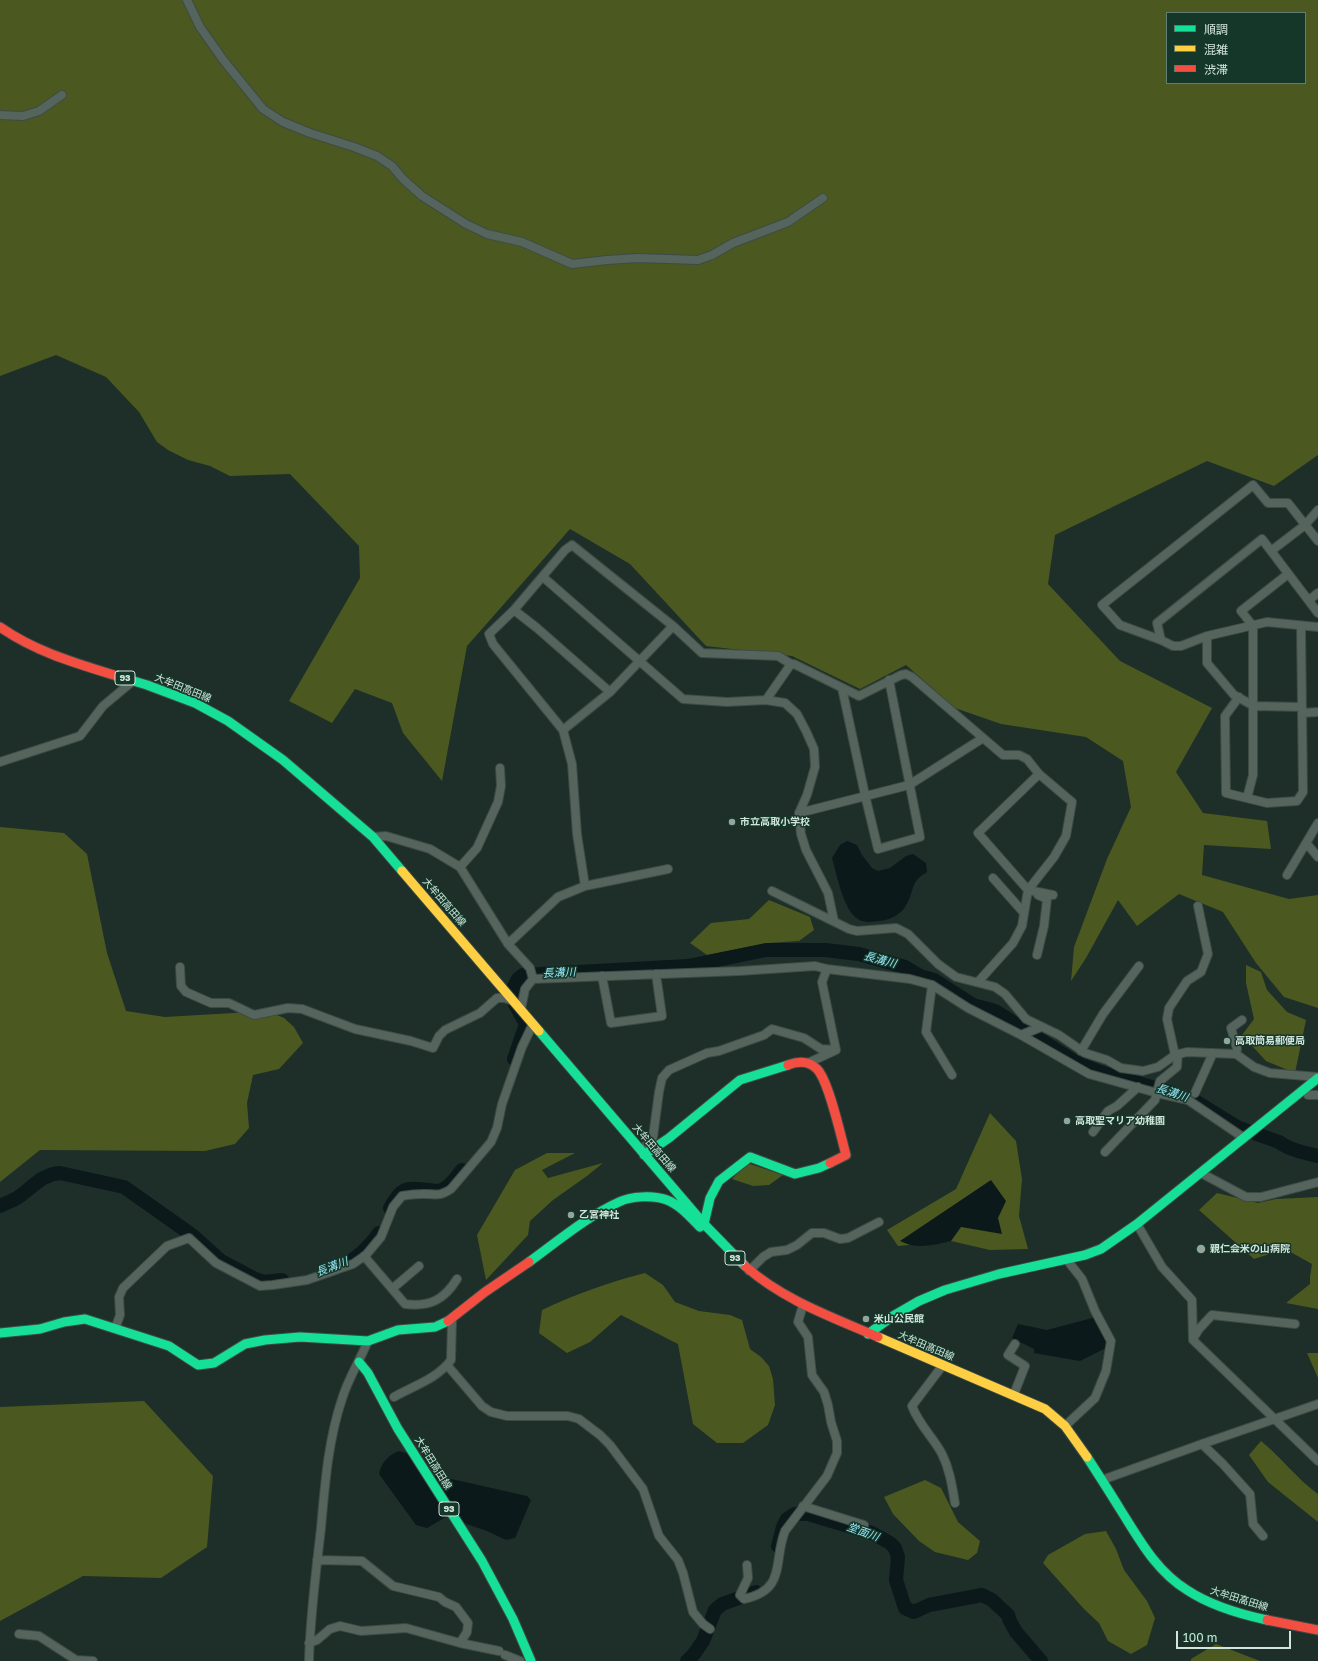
<!DOCTYPE html>
<html>
<head>
<meta charset="utf-8">
<style>
  body { margin:0 }
  #map { position:relative; width:1318px; height:1661px; overflow:hidden; background:#1d2f28; font-family:"Golos Text","Noto Sans JP",sans-serif }
  canvas { display:block }
  .legend { position:absolute; left:1166px; top:12px; width:140px; height:72px; box-sizing:border-box; background:#15372a; border:1px solid #617d71; margin:0; padding:5px 7px; list-style:none; font-size:12px; color:#d2e5dc }
  .legend li { display:flex; align-items:center; gap:8px; height:20px }
  .legend b { width:20px; border:1px solid #617d71 }
  .scale { position:absolute; left:1176px; top:1631px; width:115px; height:18px; box-sizing:border-box; border:2px solid #d2e5dc; border-top:0; padding-left:5px; font-size:12px; line-height:14px; white-space:nowrap; color:#d2e5dc; -webkit-text-stroke:3px #15372a; paint-order:stroke }
</style>
</head>
<body>
<div id="map">
<canvas width="1318" height="1661"></canvas>
<ul class="legend">
<li><b style="height:5px;background:#16e098"></b>順調</li>
<li><b style="height:5px;background:#ffcf43"></b>混雑</li>
<li><b style="height:5px;background:#f24e42"></b>渋滞</li>
</ul>
<div class="scale">100 m</div>
</div>
<script>
const ctx = document.querySelector('canvas').getContext('2d');
ctx.lineJoin = 'round';
function paint(path, color) {
  ctx.fillStyle = color;
  ctx.fill(path, 'evenodd');
}
function stroke(path, color, width, dash) {
  ctx.strokeStyle = color;
  ctx.lineWidth = width;
  ctx.lineCap = dash ? 'butt' : 'round';
  ctx.setLineDash(dash || []);
  ctx.stroke(path);
}
function write(font, color, halo, rows, align = 'center') {
  ctx.font = font + ' "Golos Text","Noto Sans JP",sans-serif';
  ctx.lineWidth = 3;
  ctx.setLineDash([]);
  ctx.textBaseline = 'middle';
  ctx.strokeStyle = halo;
  ctx.fillStyle = color;
  for (const [text, x, y, turn = 0] of rows) {
    ctx.save();
    ctx.translate(x, y);
    ctx.rotate((+turn || 0) * Math.PI / 180);
    ctx.textAlign = isNaN(turn) ? turn : align;
    if (halo) ctx.strokeText(text, 0, 0);
    ctx.fillText(text, 0, 0);
    ctx.restore();
  }
}
paint(new Path2D(`
  M0,0H1318V455L1274,486L1207,461L1055,535L1048,584L1120,661L1212,708L1176,772L1203,813L1267,821L1271,849L1204,845L1202,875L1289,899L1318,895V1008L1284,997L1256,963L1223,912L1179,894L1137,926L1118,900L1086,958L1071,981L1074,947L1107,859L1131,807L1123,761L1086,737L1001,724L955,708L906,665L860,689L792,656L706,646L630,564L570,529L467,646L442,781L403,733L392,703L355,689L332,723L289,701L360,578L359,546L290,474L230,476L210,466L188,460L168,450L157,442L139,412L106,377L56,355L0,376ZM1167,13H1305V83H1167Z
  M0,827L64,833L87,854L107,953L126,1011L165,1017L268,1011L284,1018L294,1027L303,1043L279,1069L253,1075L247,1103L249,1128L235,1144L205,1151L40,1150L0,1182Z
  M769,900L810,917L814,930L799,941L769,943L707,955L690,943L711,923L749,919Z
  M1246,965L1261,972L1267,990L1287,1012L1306,1020L1295,1073L1266,1061L1242,1035L1254,1019L1246,983Z
  M990,1113L1016,1141L1022,1179L1019,1216L1028,1249L990,1250L951,1241L898,1246L887,1230L956,1189Z
  M547,1153H575L542,1170L548,1178L603,1163L587,1176L553,1200L530,1221L528,1235L486,1280L477,1235L515,1170Z
  M747,1163L783,1175L769,1185L753,1186L732,1179Z
  M1217,1193L1258,1203L1276,1199L1318,1197V1309L1286,1303L1310,1284V1277L1312,1264L1285,1249L1254,1259L1199,1210Z
  M645,1273L663,1285L675,1302L699,1311L730,1315L742,1320L750,1349L761,1357L769,1366L773,1379L775,1405L768,1425L743,1443H717L693,1424L678,1344L621,1315L590,1342L567,1353L539,1333L542,1310C575,1294 610,1282 645,1273Z
  M1307,1353H1318V1378Z
  M144,1401L213,1476L207,1547L161,1578L83,1576L0,1621V1407Z
  M1261,1441C1281,1457 1297,1479 1318,1494V1522L1268,1482L1249,1455Z
  M925,1480L941,1488L958,1522L980,1541L977,1553L968,1560L935,1552L919,1541L893,1514L884,1497Z
  M1106,1531L1116,1549L1124,1570L1147,1601L1155,1618L1147,1645L1131,1654L1108,1641L1099,1623L1084,1609L1043,1563L1048,1555L1085,1534Z
  M1216,1644L1260,1661H1191V1659Z`), '#4b5920');
paint(new Path2D(`
  M847,841L857,845L862,855L872,868L878,871L890,868L906,856L913,854L926,863L927,872C909,882 915,892 905,907C899,916 889,920 879,921C872,922 864,923 858,919C844,912 836,872 832,858L840,845Z
  M991,1180L1006,1201L998,1218L1002,1234L961,1227L951,1241C933,1245 917,1250 900,1241Z
  M1096,1317L1108,1347L1080,1361L1034,1353V1349L1012,1338L1018,1324L1047,1330Z
  M399,1451L413,1455L429,1474L527,1496L531,1500L515,1538L506,1540L487,1531L446,1517L427,1528L416,1525L379,1474C381,1463 388,1455 399,1451Z`), '#0b191b');
stroke(new Path2D(`
  M514,1059L526,1024L510,995L518,979L523,975L688,966L766,950H825L859,954L905,967L920,976L934,980L973,1005L995,1011L1075,1062L1100,1072L1172,1093
  M1195,1101L1237,1127L1279,1142C1290,1150 1305,1153 1318,1156
  M0,1206C6,1203 12,1201 17,1198C32,1188 42,1174 60,1173L124,1187L192,1235L221,1261L255,1279L265,1282L282,1280
  M390,1208C402,1186 406,1188 430,1190C434,1191 439,1191 442,1190C451,1186 457,1176 462,1170
  M339,1267C356,1260 369,1247 379,1233
  M778,1546L783,1527L787,1519L795,1514H808L872,1533L890,1543L895,1548L898,1557L896,1580L905,1608L914,1612L929,1605L982,1595L992,1600L1008,1615L1010,1621L1016,1632L1041,1661
  M687,1661L694,1654L703,1641L715,1610L722,1604L756,1592`), '#0b191b', 14);
const street = new Path2D(`
  M187,0L200,27L224,61L263,109L283,122L310,133L354,147L377,156L392,166L403,179L422,196L466,224L487,234L522,242L572,264L607,260L638,258L698,260L712,255L733,243L788,222L823,198
  M0,115L23,116L39,111L62,95
  M1318,541L1288,503H1268L1253,485L1102,605L1120,625L1161,640L1173,646H1181L1207,636L1267,622L1318,627
  M1271,551L1305,525L1318,510
  M543,577L683,699L727,702L766,700L785,703L797,714L806,731L814,749L815,767L807,795L799,813L801,834L806,850L828,893L834,921
  M1309,600L1318,593
  M514,610L537,628L610,692
  M1207,636V663L1234,695L1254,706L1302,707
  M1161,640L1157,623L1262,539L1318,613
  M842,688L865,795L878,849L920,837L889,680
  M1239,697L1225,716L1226,793L1267,803L1297,801L1303,792L1301,626
  M766,700L791,664
  M1302,713L1318,712
  M563,730L610,692L673,626
  M0,762L80,736L103,706L133,681
  M1039,774L978,833L1028,890L1053,895
  M1247,798L1253,775V626L1241,611L1288,574
  M799,813L909,785L983,738
  M373,837L386,836L430,849L460,867L508,944L530,968L533,979
  M1307,844L1318,857
  M460,867L477,848L498,802L501,786L500,768
  M1287,875L1318,823
  M993,878L1024,913
  M585,886L577,834L572,764L563,730L493,644L489,634L514,610L565,550L572,545L673,626L702,653L778,656L791,664H794L859,696L901,675L906,674L912,677L1003,755H1019L1027,759L1039,774L1072,802L1066,836L1054,857L1028,890L1022,926L1013,943L978,982
  M772,891L849,929L857,931L896,928L908,934L938,964L956,977L995,987L1005,994L1026,1019L1059,1035L1085,1053L1107,1060L1121,1068L1143,1071L1158,1067L1175,1055L1187,1052L1236,1054L1254,1067L1270,1073L1318,1077
  M508,944L558,897L585,886L668,869
  M1037,955L1044,926L1047,899L1038,895
  M180,967L181,986L186,992L211,1003H229L254,1015L288,1008L302,1009L355,1029L411,1041L433,1048L439,1036L445,1030L480,1013L497,998H505L513,1001
  M602,976L611,1023L662,1016L656,974
  M533,979L740,971L815,966L827,969L910,979L932,985L968,1008L1021,1035L1041,1027
  M932,985L926,1032L952,1075
  M521,1009L525,989L533,979
  M1021,1035L1089,1074L1157,1093L1188,1100L1244,1138
  M1081,1051L1103,1014L1139,966
  M1236,1054L1237,1049L1231,1028L1242,1020
  M1175,1055L1167,1019L1169,1008L1187,981L1201,972L1208,954L1198,906
  M808,1063L836,1050L822,982L827,969
  M1195,1093L1213,1053
  M1308,1095H1318
  M1093,1132L1108,1111L1117,1106L1138,1087
  M641,1151L653,1137L659,1092L662,1078L669,1070L707,1053L719,1051L764,1035L772,1029L804,1038L821,1049L836,1050
  M1105,1152L1155,1100L1160,1081L1177,1067L1178,1054
  M1201,1173L1246,1197H1261L1318,1182
  M1137,1224L1162,1267L1192,1300L1193,1340L1318,1461
  M364,1256L405,1304C430,1307 444,1300 457,1279
  M749,1271L763,1257L771,1252L787,1250L797,1245L812,1233H824L840,1239L848,1238L879,1222
  M392,1289L419,1266
  M115,1329L120,1315L119,1297L123,1288L167,1246L189,1238L216,1263L260,1286L273,1285L307,1280L353,1264L366,1255L381,1237L393,1207L402,1196C408,1195 415,1194 421,1194C436,1193 437,1198 451,1189L491,1142L497,1128L502,1104L522,1047L533,1024
  M1193,1339L1199,1329L1212,1315L1295,1324
  M447,1365L482,1406L491,1412L507,1416H568L579,1419L600,1435L610,1445L643,1489L659,1536L678,1560L683,1573L693,1612L703,1624L710,1629
  M943,1365L912,1406C919,1425 933,1437 942,1454C950,1470 952,1486 955,1503
  M1014,1394L1025,1366L1008,1355L1015,1344
  M394,1397C413,1386 437,1379 451,1360L452,1320
  M1065,1426L1095,1398L1106,1371L1111,1341L1095,1311L1082,1279L1067,1260
  M1202,1444L1222,1463L1250,1494L1253,1524L1263,1536
  M1102,1480L1202,1444L1318,1404
  M803,1506L864,1525
  M317,1560L362,1561L393,1586L439,1597L445,1602L456,1607L468,1623L467,1632L460,1643
  M747,1565L748,1578L740,1595L744,1599C787,1590 773,1561 785,1531L827,1476L837,1453V1441L831,1422L828,1405L824,1392L812,1375L808,1337L798,1322L803,1305
  M19,1634L39,1636L76,1660L93,1661
  M309,1643L317,1640L330,1629L340,1626L361,1631L406,1628L460,1643L499,1651
  M505,1655L520,1661
  M309,1661C310,1617 316,1572 321,1528C325,1484 328,1441 342,1399C348,1379 360,1360 368,1341`);
const fast = new Path2D(`
  M117,676L147,685L195,703L228,721L283,760L373,837L402,871
  M539,1031L704,1224L745,1266
  M644,1155L669,1138L740,1080L788,1065
  M529,1262C558,1241 586,1217 619,1202C631,1196 654,1195 667,1200C680,1205 690,1217 700,1227L704,1224L710,1198L719,1181L750,1157L795,1174L819,1168L830,1163
  M0,1333L40,1329L64,1322L85,1319L169,1346L198,1365L214,1363L245,1344L265,1340L300,1337L368,1341L398,1330L435,1327L448,1321
  M868,1334L893,1316L919,1301L945,1290L999,1274L1085,1255L1101,1249L1137,1224L1318,1078
  M359,1362L368,1373L398,1429L482,1561L513,1619L531,1661
  M1087,1457C1098,1474 1109,1491 1120,1509C1139,1539 1156,1571 1187,1590C1211,1606 1239,1614 1267,1620`);
const slow = new Path2D(`
  M402,871L539,1031
  M878,1337L1045,1409L1065,1426L1087,1457`);
const jam = new Path2D(`
  M0,627C36,652 75,663 117,676
  M788,1065C798,1061 808,1060 817,1069C829,1081 841,1137 846,1155L830,1163
  M745,1266C783,1300 832,1317 878,1337
  M448,1321L485,1292L529,1262
  M1267,1620L1318,1630`);
stroke(street, '#3d4b45', 10);
stroke(fast, '#3d4b45', 11);
stroke(slow, '#3d4b45', 11);
stroke(jam, '#3d4b45', 11);
stroke(street, '#56645e', 8);
stroke(fast, '#16e098', 9);
stroke(slow, '#ffcf43', 9);
stroke(jam, '#f24e42', 9);
for (const [x, y, r, color] of [
  [732,822,4,"#93a59d"],
  [1227,1041,4,"#93a59d"],
  [1067,1121,4,"#93a59d"],
  [571,1215,4,"#93a59d"],
  [1201,1249,5,"#93a59d"],
  [866,1319,4,"#93a59d"]
]) {
  const dot = new Path2D();
  dot.arc(x, y, r, 0, 2 * Math.PI);
  ctx.fillStyle = color;
  ctx.fill(dot);
  stroke(dot, '#15372a', 1.5);
}
for (const [x, y, w] of [
  [125,678,20],
  [735,1258,20],
  [449,1509,20]
]) {
  const box = new Path2D();
  box.roundRect(x - w / 2, y - 7, w, 14, 3);
  ctx.fillStyle = '#15372a';
  ctx.fill(box);
  stroke(box, '#d2e5dc', 1);
}
write('bold 9px', '#d2e5dc', null, [
  ["93",125,678],
  ["93",735,1258],
  ["93",449,1509]
]);
write('10px', '#d2e5dc', '#15372a', [
  ["大牟田高田線",183,688,22],
  ["大牟田高田線",444,902,49],
  ["大牟田高田線",654,1148,49],
  ["大牟田高田線",926,1346,23],
  ["大牟田高田線",433,1463,58],
  ["大牟田高田線",1239,1599,17]
]);
write('bold 10px', '#d2e5dc', '#15372a', [
  ["市立高取小学校",740,822],
  ["高取簡易郵便局",1235,1041],
  ["高取聖マリア幼稚園",1075,1121],
  ["乙宮神社",579,1215],
  ["親仁会米の山病院",1210,1249],
  ["米山公民館",874,1319]
], 'left');
write('italic 11px', '#96e6f7', '#15372a', [
  ["長溝川",880,960,15],
  ["長溝川",559,973,-3],
  ["長溝川",1172,1093,18],
  ["長溝川",332,1267,-21],
  ["堂面川",863,1532,20]
]);
</script>
</body>
</html>
